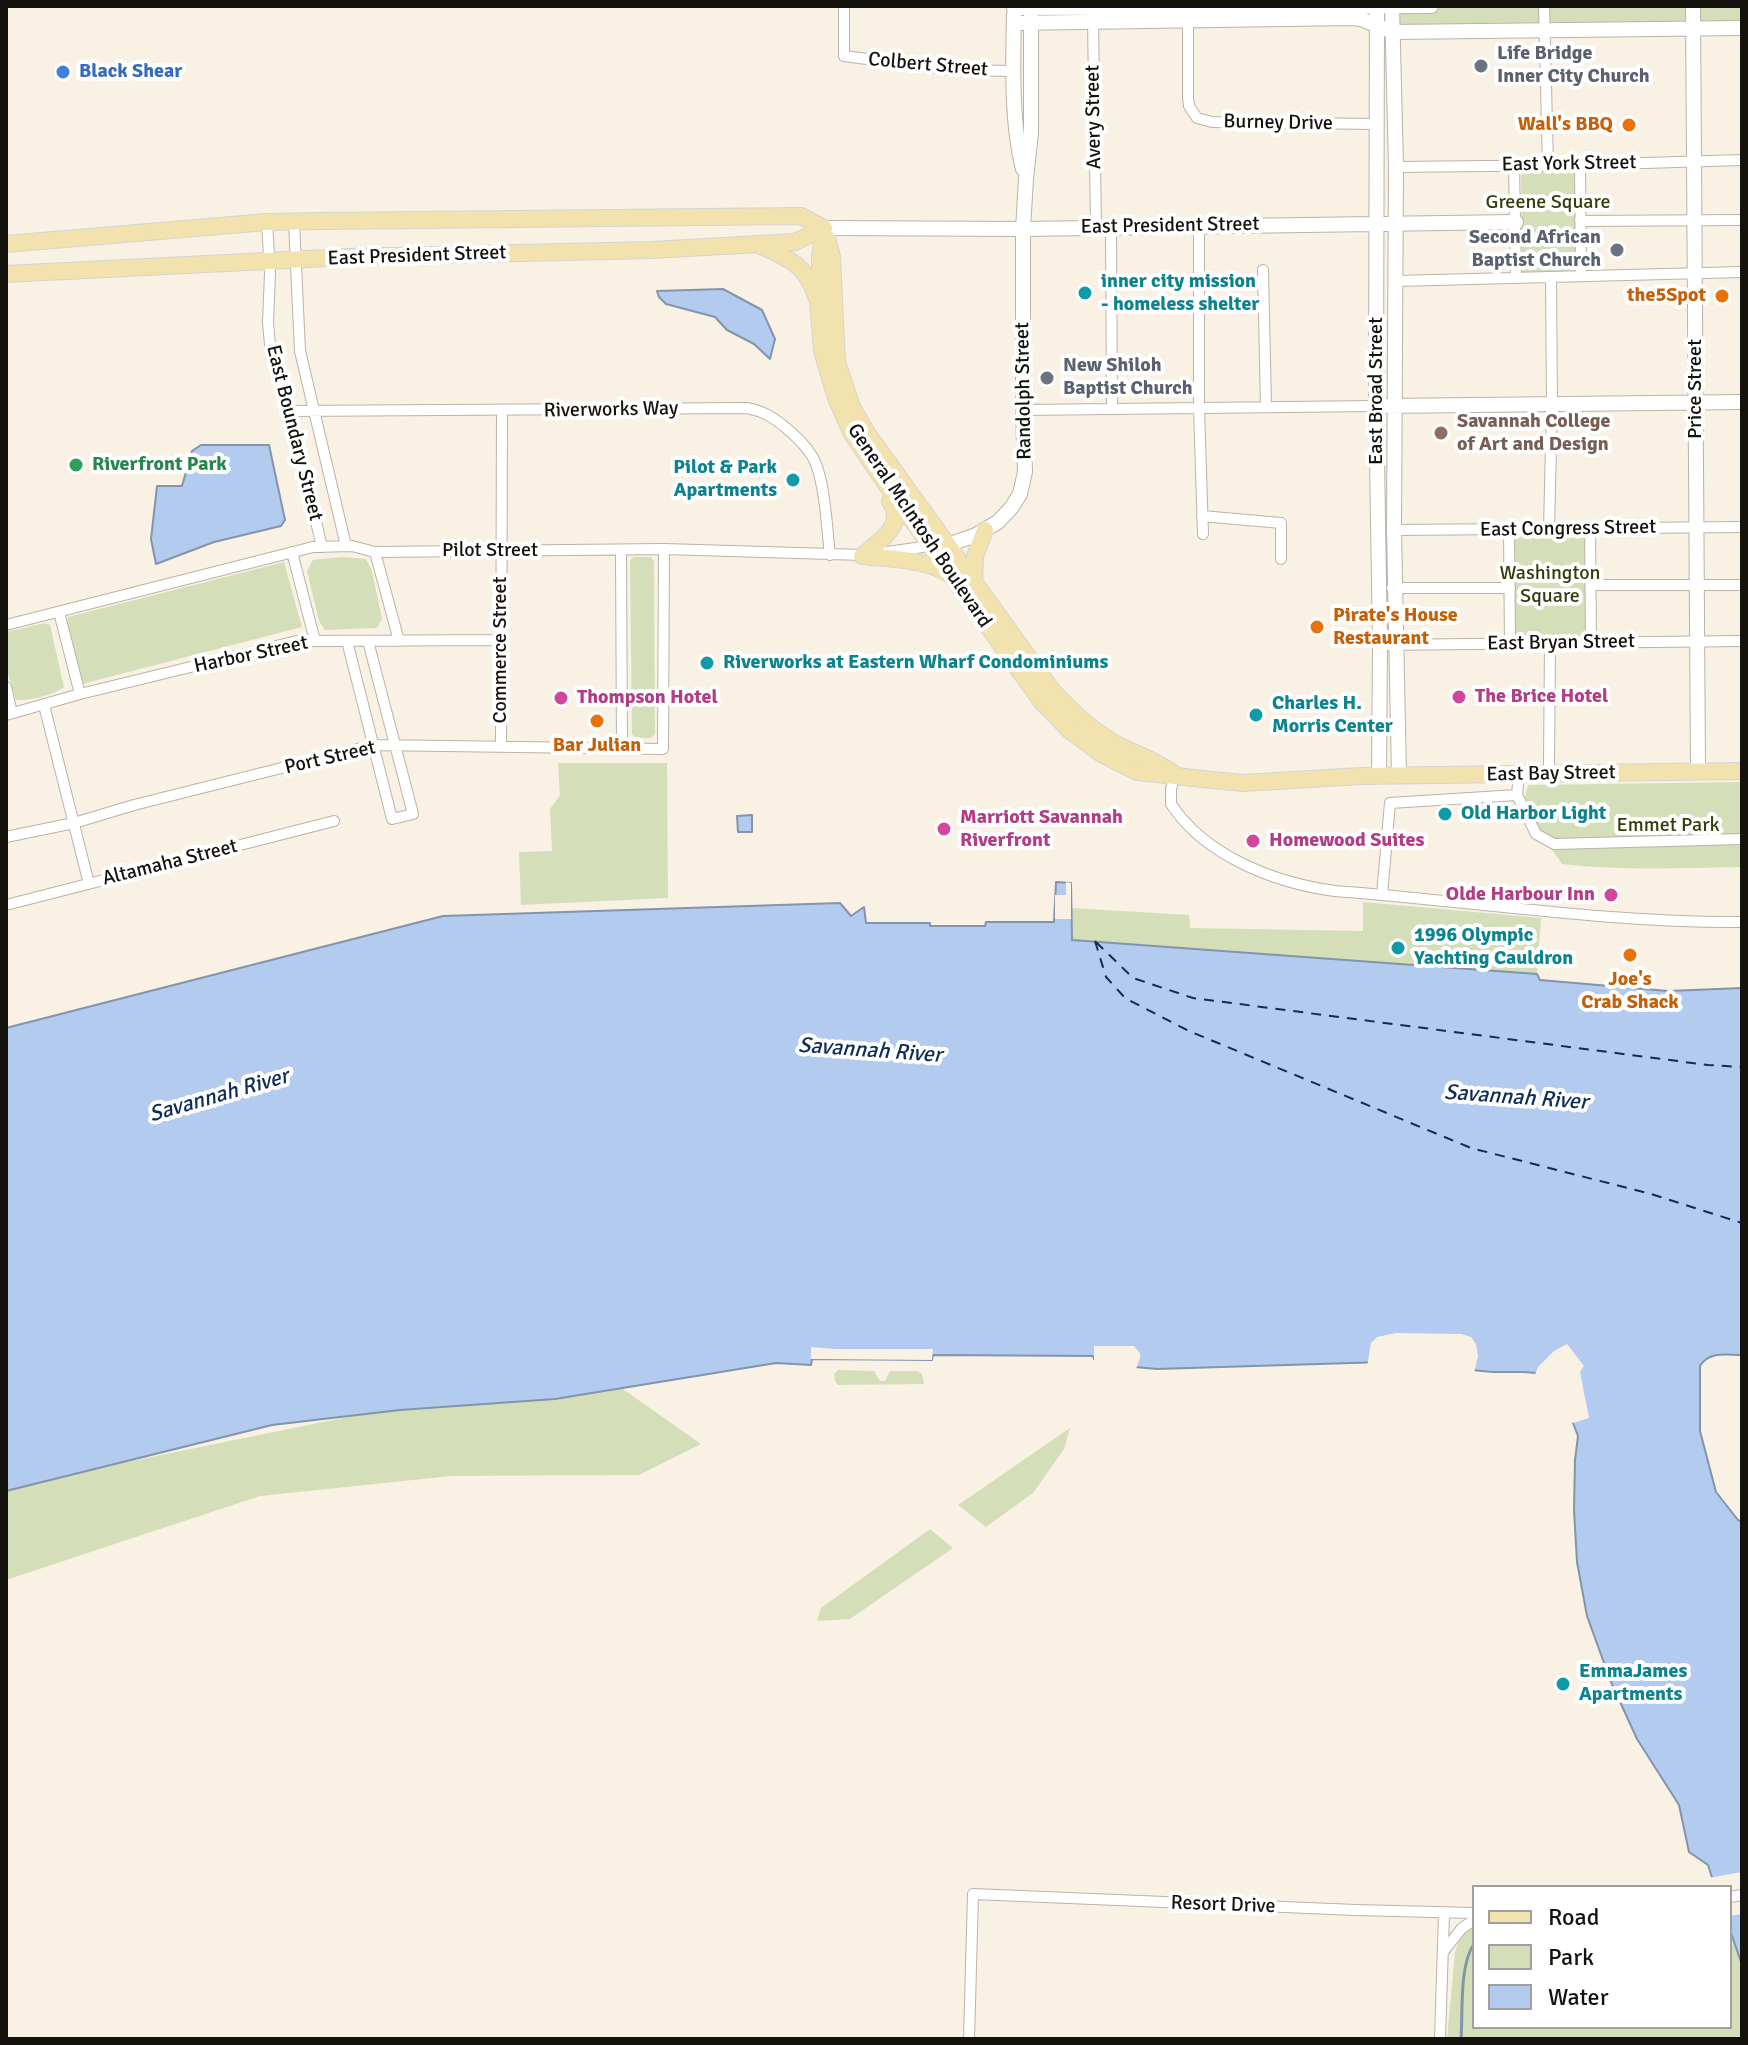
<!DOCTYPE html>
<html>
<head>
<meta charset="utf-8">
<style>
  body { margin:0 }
  #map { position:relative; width:1748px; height:2045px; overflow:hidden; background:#f9f1e4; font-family:Signika,sans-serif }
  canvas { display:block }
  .frame { position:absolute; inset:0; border:8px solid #14120d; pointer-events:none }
  .legend { position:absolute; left:1472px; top:1885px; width:260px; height:144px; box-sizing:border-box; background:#fff; border:2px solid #a1a09e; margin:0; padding:10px 14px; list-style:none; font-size:24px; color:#14120d }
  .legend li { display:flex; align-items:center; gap:16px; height:40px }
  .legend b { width:40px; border:2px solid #a1a09e }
</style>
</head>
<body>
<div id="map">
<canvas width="1748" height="2045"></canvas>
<div class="frame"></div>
<ul class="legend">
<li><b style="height:10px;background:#f2e2ae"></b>Road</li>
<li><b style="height:22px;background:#d4dfb9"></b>Park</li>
<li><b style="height:22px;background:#b2cbef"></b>Water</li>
</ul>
</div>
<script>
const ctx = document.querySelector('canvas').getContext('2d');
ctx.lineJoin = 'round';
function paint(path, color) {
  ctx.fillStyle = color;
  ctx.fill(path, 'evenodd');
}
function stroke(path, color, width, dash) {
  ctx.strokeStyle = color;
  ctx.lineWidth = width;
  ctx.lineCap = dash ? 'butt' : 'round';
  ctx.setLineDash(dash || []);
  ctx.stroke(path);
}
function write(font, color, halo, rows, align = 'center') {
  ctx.font = font + ' Signika,sans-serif';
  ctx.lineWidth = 8;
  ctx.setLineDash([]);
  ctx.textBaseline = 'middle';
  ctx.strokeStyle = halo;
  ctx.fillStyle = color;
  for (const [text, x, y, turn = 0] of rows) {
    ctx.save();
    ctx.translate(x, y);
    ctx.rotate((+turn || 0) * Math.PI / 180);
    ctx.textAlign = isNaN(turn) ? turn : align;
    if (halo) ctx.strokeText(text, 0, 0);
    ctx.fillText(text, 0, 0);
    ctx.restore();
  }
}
paint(new Path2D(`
  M1398,6H1742V30L1400,36Z
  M1575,169L1576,271L1522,272L1521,170Z
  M1586,533V637L1515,638L1514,534Z
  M341,557L366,559L372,571L382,619L377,628L325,630L319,621L307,571L313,560Z
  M634,557H651L654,561L655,734L651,738H636L632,734L630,560Z
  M284,562L302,627L82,684L67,626L68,617Z
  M45,623L50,625L64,687C53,695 30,701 16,700L6,667V632Z
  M558,763H667L668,898L521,905L519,852L552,851L550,809L560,795Z
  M1742,782V867C1682,868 1621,871 1562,864L1537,828L1527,808L1525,799L1528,785Z
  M1363,902L1541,918L1537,974L1071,940L1072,908L1189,915L1190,928L1363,931Z
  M838,1370L874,1371L880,1381H885L890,1371H918L922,1374L924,1384L838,1385L835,1381L834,1374Z
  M610,1380L701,1444L639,1475L451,1476L260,1496L6,1580V1491L122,1463L357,1415Z
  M1070,1428L1064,1449L1033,1493L986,1527L958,1505Z
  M930,1529L953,1548L850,1619L817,1621L821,1608Z
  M1742,1913V2039H1447L1455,1953C1458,1940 1463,1934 1474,1927V2027H1730V1914Z`), '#d4dfb9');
const water = new Path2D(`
  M723,289L762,310L775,339L770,359L754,344L727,330L715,317L666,304L659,297L657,291Z
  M201,445H269L285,520L281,526L214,542L156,564L151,539L157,486H182L192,451Z
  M752,815V832H738L737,816Z
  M1056,882L1071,883L1072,940L1537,974L1540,980L1668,991L1742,988V1355C1726,1355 1709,1351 1700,1366V1431L1716,1492L1738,1520L1742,1522V1965L1730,1930V1887H1715L1708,1865L1689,1852L1679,1805L1637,1739L1611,1682L1587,1616L1577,1562L1574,1510L1575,1460L1578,1436L1573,1423L1580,1414L1559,1375L1524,1372H1493L1384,1362L1157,1369L1113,1365L1094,1359L1093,1356L933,1355L932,1360L812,1359L811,1365L776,1363L555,1399L400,1410L272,1425L6,1491V1028L443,916L840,903L851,916L864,907L866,923H930V926H985L986,922H1054Z`);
paint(water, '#b2cbef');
stroke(water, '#8394ab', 2);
paint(new Path2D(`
  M1066,882L1071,883V919H1055V895H1066Z
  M1396,1333L1461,1334L1471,1337L1476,1344L1478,1356L1474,1373L1367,1367L1371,1343L1377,1337Z
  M1567,1344L1584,1366L1580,1372L1589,1418L1573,1423L1570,1420L1576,1413L1566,1394L1557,1379L1534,1377L1538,1367L1554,1351Z
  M1094,1346H1134L1140,1353V1358L1136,1369H1113L1094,1363Z
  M811,1347L835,1349H933L932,1360L811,1359Z
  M1742,1872V1914L1730,1916V1887H1711L1708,1878Z`), '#f9f1e4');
stroke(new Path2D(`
  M1461,2039C1463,2013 1459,1965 1474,1944`), '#8394ab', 3);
stroke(new Path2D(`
  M1095,941L1106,977L1125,998L1189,1031L1471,1148L1651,1194L1742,1223
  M1096,942L1133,978L1193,998L1708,1065L1742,1067`), '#0d2c58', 2, [10, 8]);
const street = new Path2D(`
  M844,6V56L951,70L1013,71
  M1544,6L1548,165
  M1188,15V98L1189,106L1197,118L1212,122L1377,124
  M1093,18L1096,228
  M1514,165L1516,278
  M1580,165L1581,276
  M1396,167L1580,165L1742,160
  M1580,221L1742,220
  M267,222L270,273L268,323L271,355L290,411L322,547
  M294,222L300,351L346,546
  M1199,226V408L1203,534
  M1111,228L1112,409
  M1263,270L1266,407
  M1396,281L1742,272
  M1023,410L1376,406
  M290,411L747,408C763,411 773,417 786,428C796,436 805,445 812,456C825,477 827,530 830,555
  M1202,516L1281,523V559
  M1549,529L1552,404L1551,277
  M1590,529L1591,643
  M1394,530L1742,527
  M1509,530L1510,644
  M621,550L622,748
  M292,552L315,641
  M375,552L399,641
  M880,553L930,546
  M1591,585H1742
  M1392,588H1510
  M59,612L80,694
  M6,625L313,547L352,546L375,552L664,549L864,555
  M347,641L392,819L413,814L368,641
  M1550,644L1549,764L1551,774
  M1380,645L1742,641
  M6,687L12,713
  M44,705L89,884
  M6,715L80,694L297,641L502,640
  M501,746L502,411
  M1519,774L1517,795L1536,834L1554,844L1742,839
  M1175,775L1171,789V804C1205,856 1275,883 1335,891C1471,901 1605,923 1742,922
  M6,837L74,823L134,805L373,745L663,749L664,549
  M1382,895L1390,803L1517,795
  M6,905L334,821
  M1730,1897L1742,1895
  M1443,1952L1462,1928L1474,1920
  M969,2039L973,1894L1356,1910L1474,1913
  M1440,2039L1444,1913`);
const secondary = new Path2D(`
  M1377,6L1376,396L1380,645L1379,776
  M1392,6L1396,167L1394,530L1399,776
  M1693,6L1698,771
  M1014,8L1431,6
  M1014,14C1013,63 1011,122 1023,169
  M1014,23L1351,18L1361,19L1393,32L1742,28
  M824,228L1023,229L1516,222
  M1386,406L1742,402
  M936,545L953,543L976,535L998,522L1012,507L1020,494L1025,472L1023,410V229L1026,179L1031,133V6`);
const primary = new Path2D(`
  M824,228L820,258V295L818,301L822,351L836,398L852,434L879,474L1041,701L1069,730L1100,753L1121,764L1138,772L1212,780L1243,783L1361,776L1742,771
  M827,238L832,257L837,362L852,407L867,433L1052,690C1072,712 1091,730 1116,744C1137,755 1154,759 1174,774
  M6,244L267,222L321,221L801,216L824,228
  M759,245C787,258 806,264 816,296
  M6,274L347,257L652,250L795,242L824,228
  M862,556C879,541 907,526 890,501
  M862,556C888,559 928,559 949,574
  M974,581L975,556L985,530`);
stroke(street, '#bbb3a7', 12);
stroke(secondary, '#bbb3a7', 16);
stroke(primary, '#d5d4d3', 18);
stroke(street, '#fff', 10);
stroke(secondary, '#fff', 14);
stroke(primary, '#f2e2ae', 16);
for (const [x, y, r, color] of [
  [1481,66,8,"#6b7280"],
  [63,72,8,"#3f7fe0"],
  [1629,125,8,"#e8710a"],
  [1617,250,8,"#6b7280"],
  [1085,293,8,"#0f9aa8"],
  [1722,296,8,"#e8710a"],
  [1047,378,8,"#6b7280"],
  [1441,433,8,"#8d6e63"],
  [76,465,8,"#2e9e5b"],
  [793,480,8,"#0f9aa8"],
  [1317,627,8,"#e8710a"],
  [707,663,8,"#0f9aa8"],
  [1459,697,8,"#d1479c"],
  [561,698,8,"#d1479c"],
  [1256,715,8,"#0f9aa8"],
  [597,721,8,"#e8710a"],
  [1445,814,8,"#0f9aa8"],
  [944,829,8,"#d1479c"],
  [1253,841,8,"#d1479c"],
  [1611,895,8,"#d1479c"],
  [1398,948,8,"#0f9aa8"],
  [1630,955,8,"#e8710a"],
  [1563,1684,8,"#0f9aa8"]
]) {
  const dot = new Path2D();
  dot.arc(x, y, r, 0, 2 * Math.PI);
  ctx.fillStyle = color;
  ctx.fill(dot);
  stroke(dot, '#fff', 3);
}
write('bold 20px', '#5b616d', '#fff', [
  ["Life Bridge",1497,54],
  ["Inner City Church",1497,77],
  ["Second African",1601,238,"right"],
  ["Baptist Church",1601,261,"right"],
  ["New Shiloh",1063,366],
  ["Baptist Church",1063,389]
], 'left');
write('20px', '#14120d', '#fff', [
  ["Colbert Street",928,65,5],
  ["Avery Street",1094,117,-91],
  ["Burney Drive",1278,123,1],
  ["East York Street",1569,164,-1],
  ["East President Street",1170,226,-1],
  ["East President Street",417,256,-2],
  ["Price Street",1696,389,-90],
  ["Randolph Street",1024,391,-91],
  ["East Broad Street",1377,391,-90],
  ["Riverworks Way",611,410,-1],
  ["East Boundary Street",294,433,76],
  ["General McIntosh Boulevard",919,526,56],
  ["East Congress Street",1568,529,-1],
  ["Pilot Street",490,551],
  ["East Bryan Street",1561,643,-1],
  ["Commerce Street",501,650,-90],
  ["Harbor Street",251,655,-12],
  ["Port Street",330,758,-13],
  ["East Bay Street",1551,774,-1],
  ["Altamaha Street",170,863,-14],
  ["Resort Drive",1223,1905,2]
]);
write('bold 20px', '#366cbe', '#fff', [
  ["Black Shear",79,72]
], 'left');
write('bold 20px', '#c56008', '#fff', [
  ["Wall's BBQ",1613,125],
  ["the5Spot",1706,296],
  ["Pirate's House",1333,616,"left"],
  ["Restaurant",1333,639,"left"],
  ["Bar Julian",597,746,"center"],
  ["Joe's",1630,980,"center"],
  ["Crab Shack",1630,1003,"center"]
], 'right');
write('20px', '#333d0c', '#fff', [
  ["Greene Square",1548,203],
  ["Washington",1550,574],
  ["Square",1550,597],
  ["Emmet Park",1668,826]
]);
write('bold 20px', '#0d838f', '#fff', [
  ["inner city mission",1101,282],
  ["- homeless shelter",1101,305],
  ["Pilot & Park",777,468,"right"],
  ["Apartments",777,491,"right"],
  ["Riverworks at Eastern Wharf Condominiums",723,663],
  ["Charles H.",1272,704],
  ["Morris Center",1272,727],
  ["Old Harbor Light",1461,814],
  ["1996 Olympic",1414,936],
  ["Yachting Cauldron",1414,959],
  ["EmmaJames",1579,1672],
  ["Apartments",1579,1695]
], 'left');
write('bold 20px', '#785e54', '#fff', [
  ["Savannah College",1457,422],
  ["of Art and Design",1457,445]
], 'left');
write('bold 20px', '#27864d', '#fff', [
  ["Riverfront Park",92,465]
], 'left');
write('bold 20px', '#b23c85', '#fff', [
  ["The Brice Hotel",1475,697],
  ["Thompson Hotel",577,698],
  ["Marriott Savannah",960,818],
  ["Riverfront",960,841],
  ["Homewood Suites",1269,841],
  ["Olde Harbour Inn",1595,895,"right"]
], 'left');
write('italic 22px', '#0d2c58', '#fff', [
  ["Savannah River",870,1051,4],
  ["Savannah River",219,1096,-16],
  ["Savannah River",1516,1098,4]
]);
</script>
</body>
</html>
